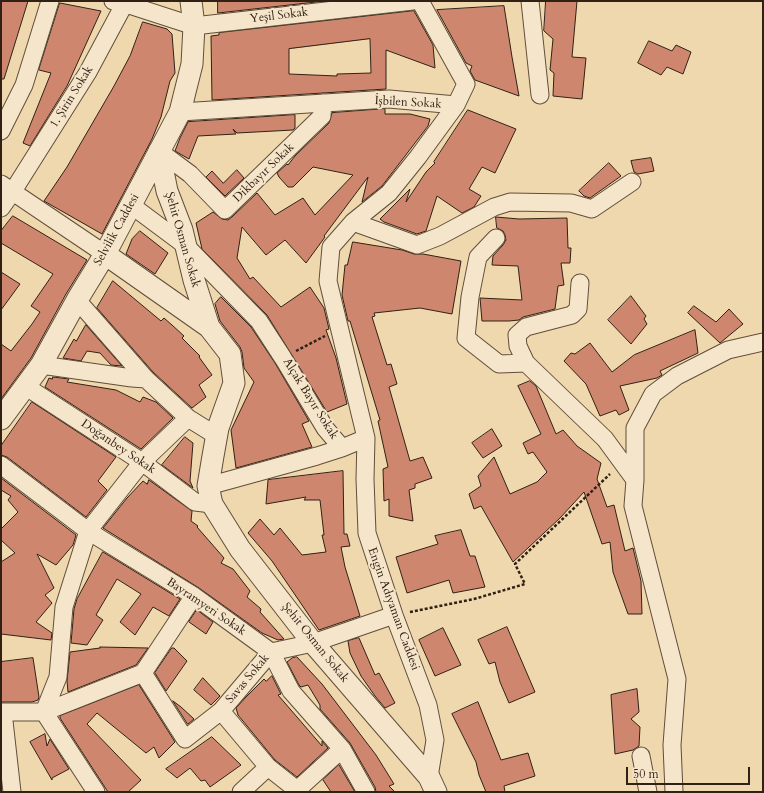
<!DOCTYPE html>
<html>
<head>
<meta charset="utf-8">
<style>
  body { margin:0 }
  #map { position:relative; width:764px; height:793px; overflow:hidden; background:#efd7ae; font-family:Cardo,serif }
  canvas { display:block }
  .frame { position:absolute; inset:0; border:2px solid #312115; pointer-events:none }
  .scale { position:absolute; left:626px; top:767px; width:124px; height:18px; box-sizing:border-box; border:2px solid #312115; border-top:0; padding-left:5px; font-size:12px; line-height:14px; white-space:nowrap; color:#312115; -webkit-text-stroke:3px #f5e5ca; paint-order:stroke }
</style>
</head>
<body>
<div id="map">
<canvas width="764" height="793"></canvas>
<div class="frame"></div>
<div class="scale">50 m</div>
</div>
<script>
const ctx = document.querySelector('canvas').getContext('2d');
ctx.lineJoin = 'round';
function paint(path, color) {
  ctx.fillStyle = color;
  ctx.fill(path, 'evenodd');
}
function stroke(path, color, width, dash) {
  ctx.strokeStyle = color;
  ctx.lineWidth = width;
  ctx.lineCap = dash ? 'butt' : 'round';
  ctx.setLineDash(dash || []);
  ctx.stroke(path);
}
function write(font, color, halo, rows, align = 'center') {
  ctx.font = font + ' Cardo,serif';
  ctx.lineWidth = 4;
  ctx.setLineDash([]);
  ctx.textBaseline = 'middle';
  ctx.strokeStyle = halo;
  ctx.fillStyle = color;
  for (const [text, x, y, turn = 0] of rows) {
    ctx.save();
    ctx.translate(x, y);
    ctx.rotate((+turn || 0) * Math.PI / 180);
    ctx.textAlign = isNaN(turn) ? turn : align;
    if (halo) ctx.strokeText(text, 0, 0);
    ctx.fillText(text, 0, 0);
    ctx.restore();
  }
}
const building = new Path2D(`
  M1,1H28L4,79H1Z
  M218,1H325L218,13Z
  M546,1H577L572,57L586,58L582,99L553,96L554,73L550,70L553,39L544,31Z
  M60,3L101,11L67,86L30,146L23,143L51,73L39,70Z
  M504,6L512,57L519,96L475,80L470,71L472,66L466,63L437,10Z
  M414,11L433,45L435,68L386,50V89L212,100L211,36L219,35V33ZM370,39L371,73L337,74V76L289,74V49Z
  M143,22L167,29L172,34L175,73L170,81L161,117L152,139L102,234L44,201L67,167L114,86L130,56Z
  M649,41L672,51L676,45L691,52L683,74L667,67L661,75L638,63Z
  M385,109V114H410L430,119L428,126L382,186L362,202L368,177L324,236L325,237L306,263L285,240L266,255L242,227L237,258L250,279L253,277L281,307L310,287L324,308L329,329L326,330L336,358L347,404L327,412L267,315L202,249L196,223L213,212L222,219L228,220L232,217L257,193L275,215L303,198L315,215L353,175L313,167L293,187H288L279,177L277,173L287,164L288,165L295,156L329,123L332,113Z
  M468,110L516,129L495,173L482,167L469,189L481,196L474,207L462,213L437,196L426,231L417,234L384,222L380,219L410,189L406,202L426,172L435,163L434,162Z
  M295,115V128L293,130L237,133L233,129L236,134L198,136L189,159L175,151L180,138L188,122Z
  M651,158L654,171L638,174L634,172L631,161Z
  M609,163L621,176L590,198L584,196L579,191Z
  M237,170L244,178L225,196L206,177L212,171L223,183Z
  M13,216L87,260L66,294L31,358L1,399V344L11,351L32,324L40,312L31,306L53,274L1,243V231Z
  M496,217L519,219L567,218L568,248H571L570,263H561L564,285L558,286L555,309L523,317L519,320L509,321H482L480,298L522,300L518,266L492,265L493,256L503,245L506,240L505,235L503,231L497,228Z
  M140,231L168,253L155,274L126,254L132,239Z
  M353,242L402,250L414,254H423L461,261L452,314L420,308L374,313L375,316L372,317L387,365L391,364L397,384L389,387L410,461L423,457L432,478L415,484V488L409,490L413,521L389,516V499L384,501L383,469L388,467L378,421L380,420L350,321H348L342,295L345,265H347Z
  M1,272L20,284L1,310Z
  M113,281L161,321L164,318L172,325L184,336L182,338L200,356L199,357L212,375L199,385L206,397L192,408L153,372L97,308Z
  M631,296L646,316L644,319L647,324L631,344L608,320Z
  M221,297L251,327L275,363L309,421L302,424L312,447L236,468L231,430L254,382L244,368L242,352L240,347L220,321L215,304Z
  M694,306L716,322L729,309L743,324L720,343L688,313Z
  M86,325L122,366L111,365L100,353L87,351L81,361L63,358L74,339L76,341Z
  M695,330L698,353L660,371L662,375L657,378L620,386L629,410L619,415L616,410L600,416L586,384L564,361L571,353L575,354L590,343L612,372L634,355Z
  M53,377L69,379L67,382L116,390L140,402L143,397L156,402L173,418L141,449L45,387L49,378L52,379Z
  M530,381L536,386L556,434L563,430L577,446L601,463L597,479L607,507L614,505L625,551L633,548L641,581L642,614H628L613,572L610,542L602,544L584,492L560,518L513,562L481,506L474,509L469,494L481,486L478,476L494,457L510,494L537,482L547,472L533,452L528,454L523,443L541,434L518,386Z
  M32,402L116,457L98,481L107,490L86,517L7,457L1,455V446Z
  M492,429L502,446L483,458L472,443Z
  M185,437L193,443L190,481L193,488L162,465Z
  M343,471L344,534H347L350,546L341,547L345,567L360,616L319,630L272,561L248,533L260,519L274,535L280,528L302,555L326,552L322,535H324L320,500H304L306,497L266,504L268,480Z
  M1,478L76,535L73,545L56,565L37,554L54,588L45,595L52,603L36,622L52,633L51,640L1,634V562L15,553L1,540V529L18,512L8,500L11,496L1,490Z
  M149,480L192,511L191,521L198,526L197,527L224,558L221,563L233,569L250,591L247,597L261,609L260,612L284,639L278,640L262,633L199,588L103,528L127,498L143,481L147,484Z
  M461,530L470,556H475L485,587L453,593L449,580L407,593L396,557L438,544L435,536Z
  M103,552L180,599L169,616L153,607L135,635L120,622L141,594L117,579L96,615L103,620L87,645L71,643L74,609L77,599Z
  M197,610L213,622L206,634L189,622Z
  M507,627L535,692L509,703L500,682L495,662L489,664L478,640Z
  M443,628L461,665L435,676L419,640Z
  M359,638L375,675L379,673L395,703L385,708L375,696L361,676L350,653L348,641Z
  M100,647L148,648L136,665L68,692L67,681L70,652L100,648Z
  M172,648H174L187,661L166,691L155,673Z
  M297,657L322,684L376,755L394,784L389,786L395,792H376L375,787L350,743L320,709V705L308,685L301,687L299,685L287,662L292,658Z
  M33,658L39,697L38,700L32,702H1V662Z
  M272,676L281,694L278,695L322,746V741L328,748L297,777L275,760L238,715L236,708L246,697L264,679L266,681Z
  M203,678L220,696L211,705L194,690Z
  M139,685L175,742L159,758L154,747L146,753L97,713L87,724L141,780L128,792H108L60,718V716Z
  M637,689L639,712L631,719L640,727L639,746L633,750L615,754L611,695Z
  M173,701L181,707L194,719L188,724Z
  M478,702L501,760L528,753L535,776L504,786L505,792H486L479,775L476,762L452,714Z
  M45,734L47,746L50,739L69,769L52,778V780L30,742Z
  M212,737L241,765L210,787L205,780L201,781L190,768L177,778L166,769Z
  M339,765L355,792H331L323,780Z`);
paint(building, '#cf866e');
stroke(building, '#312115', 1);
const minor = new Path2D(`
  M113,1L126,4L194,26L413,1
  M420,1L466,84L456,105
  M530,1L540,95
  M1,131L24,85L50,1
  M159,151L190,174L225,210L322,116L323,103
  M1,184L105,254
  M131,205L186,246L259,321L283,358L325,428L342,448L366,438L328,281L331,247L353,222L389,193L418,157L456,105L389,99L180,112
  M1,208L13,191L88,72L126,1
  M353,222L417,245L440,236L494,207L510,202L571,203L592,209L632,182
  M496,238L478,257L470,297L466,338L499,364L526,363L605,439L635,480
  M77,300L146,379L188,418L217,436
  M526,363L518,346L517,335L526,327L572,315L578,309L580,283
  M41,365L132,378L146,379
  M25,386L142,462L195,502L212,504
  M366,438L365,479L367,533L394,615L428,705L435,740L429,777
  M1,465L88,531L194,596L271,652L291,691L342,749L366,792
  M208,486L317,456L342,448
  M143,673L185,739L221,711
  M1,712H44L96,792
  M3,712L12,792
  M44,712L58,677L64,607L88,531L142,462L188,418
  M44,712L143,673L194,596
  M641,756L648,792
  M268,767L297,790L342,749
  M241,792L268,767L221,711L271,652L313,643L394,615
  M674,792L672,745L677,679L633,506L635,480V428L653,394L677,376L728,350L763,342`);
const tertiary = new Path2D(`
  M159,151L167,191L182,230L194,280L209,327
  M105,254L209,327L230,354L234,383L218,428L213,456L208,486L212,504L240,549L313,643L429,777L436,792
  M1,419L41,365L77,300L105,254L180,112L192,64L194,26L191,1`);
stroke(minor, '#604e3b', 19);
stroke(tertiary, '#604e3b', 23);
stroke(new Path2D(`
  M296,351L325,336
  M410,612L474,599L525,584L515,564L610,474`), '#312115', 2.5, [3, 2]);
stroke(minor, '#f5e5ca', 17);
stroke(tertiary, '#f5e5ca', 21);
write('12px', '#312115', '#f5e5ca', [
  ["Yeşil Sokak",279,16,-7],
  ["1. Şirin Sokak",72,97,-58],
  ["İşbilen Sokak",408,103,3],
  ["Dikbayır Sokak",264,173,-44],
  ["Selvilik Caddesi",117,230,-61],
  ["Şehit Osman Sokak",182,240,74],
  ["Alçak Bayır Sokak",310,399,58],
  ["Doğanbey Sokak",118,447,34],
  ["Bayramyeri Sokak",206,607,34],
  ["Engin Adıyaman Caddesi",393,609,70],
  ["Şehit Osman Sokak",315,643,51],
  ["Savas Sokak",248,679,-50]
]);
</script>
</body>
</html>
